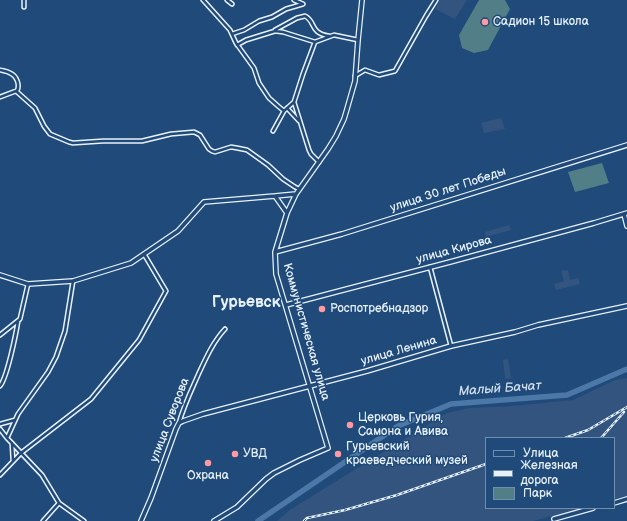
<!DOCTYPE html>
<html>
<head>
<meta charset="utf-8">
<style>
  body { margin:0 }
  #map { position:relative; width:627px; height:521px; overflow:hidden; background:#1f4a7a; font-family:"Balsamiq Sans",sans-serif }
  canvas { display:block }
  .legend { position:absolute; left:485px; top:437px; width:130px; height:72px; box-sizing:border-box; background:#1f4a7a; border:1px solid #6f8dac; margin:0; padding:5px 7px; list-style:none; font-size:12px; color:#e8f1f8 }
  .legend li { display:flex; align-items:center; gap:8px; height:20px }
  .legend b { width:20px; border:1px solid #6f8dac }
</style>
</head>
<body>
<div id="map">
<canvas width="627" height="521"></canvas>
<ul class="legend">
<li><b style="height:5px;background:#1f4a7a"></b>Улица</li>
<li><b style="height:5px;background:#e8f1f8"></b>Железная дорога</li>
<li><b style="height:11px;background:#527e87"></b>Парк</li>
</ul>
</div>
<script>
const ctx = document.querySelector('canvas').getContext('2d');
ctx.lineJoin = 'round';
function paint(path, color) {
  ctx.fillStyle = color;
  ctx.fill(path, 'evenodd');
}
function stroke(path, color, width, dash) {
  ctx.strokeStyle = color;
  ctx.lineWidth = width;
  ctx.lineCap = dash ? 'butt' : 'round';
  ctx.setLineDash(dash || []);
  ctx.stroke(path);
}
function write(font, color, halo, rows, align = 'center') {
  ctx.font = font + ' "Balsamiq Sans",sans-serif';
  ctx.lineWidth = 3;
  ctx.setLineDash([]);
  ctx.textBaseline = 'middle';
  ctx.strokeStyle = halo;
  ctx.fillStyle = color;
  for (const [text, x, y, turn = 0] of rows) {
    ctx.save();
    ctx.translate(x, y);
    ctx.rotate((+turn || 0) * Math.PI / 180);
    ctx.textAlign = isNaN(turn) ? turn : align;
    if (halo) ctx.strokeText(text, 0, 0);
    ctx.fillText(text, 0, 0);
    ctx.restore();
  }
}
paint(new Path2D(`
  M440,0H467L455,19L435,9Z
  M501,118L505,129L484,133L481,123Z
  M509,225L511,230L486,237L485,232Z
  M568,270L570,280L578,278L580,284L556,290L554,284L564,281L561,271Z
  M508,359L511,378L505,379L503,360Z
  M627,378V496L614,499V438H486V508H581L533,521H277L291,509L447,413L469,408L512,406L573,400L615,380Z`), '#33547e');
paint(new Path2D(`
  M479,0H505L510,9L488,50L474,53L462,48L459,35Z
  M602,163L609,183L575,192L568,172Z`), '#527e87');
stroke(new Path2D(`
  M258,521L398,426L451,404L567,395L627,369`), '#4c78a7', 5.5);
const street = new Path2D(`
  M24,0V7
  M203,0L230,30L236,43L254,68L259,83L269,98L278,106L284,111
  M227,0L232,4
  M294,0L303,4
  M275,30L297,18L305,16C316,21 309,33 329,36
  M232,34L244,30L259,21L272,17L286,9L303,4
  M315,42L303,74L294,102L309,150L311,154L319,162
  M237,45L246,40L275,31L283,32L315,42L334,35L358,40
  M0,70C3,71 7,71 10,73C17,76 20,85 17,91
  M355,76L365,70L379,75L395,71L426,16L436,0
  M0,97L16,91L35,108L44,126L50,134L69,142L73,143L103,141H142L171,134L194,132L200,135L209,149L212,151L215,152L231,147L237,148L247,150L268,165L283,179L295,187L299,189
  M287,108L299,121
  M273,131L284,111L294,102
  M430,267L451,346
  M0,335L20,319L28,284
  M0,386C7,378 16,334 18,321
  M179,423C184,405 192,389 199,373C206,358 213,342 225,329
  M0,424L15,420
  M0,429L7,438L42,475L59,503L84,521
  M7,438L18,414L48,372L56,357L65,331L73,281
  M12,443L13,461
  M0,475L21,453L91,399L139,340L166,291L144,254
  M43,521L59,503`);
const secondary = new Path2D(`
  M275,196L296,194
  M624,214L627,226
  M275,252L342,234L627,145
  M0,275L28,284L73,281L131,263L178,231L204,202L275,196L287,213
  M286,305L450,262L594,223L627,213
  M614,503L627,499
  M554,519L593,508
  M141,521L151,498L176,429L179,423L183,421L203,414L367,371L451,346L515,332L538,325L627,306
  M214,521L237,507L266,479L274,473L300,460L328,448L276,274L275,252L287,213L296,194L328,149L336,136L344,119L347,109L355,81L358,40L362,0`);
stroke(street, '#e8f1f8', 5.5);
stroke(secondary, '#e8f1f8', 6);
stroke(street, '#1f4a7a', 2.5);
stroke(secondary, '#1f4a7a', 3.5);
const rail = new Path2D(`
  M565,438L588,430L627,407
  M601,438L624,412
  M304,521L307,518L345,510L397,495L486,464`);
stroke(rail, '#e8f1f8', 2.5);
stroke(rail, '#1f4a7a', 1, [3]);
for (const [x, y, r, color] of [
  [485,22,4,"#ff9aa2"],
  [322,309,4,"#ff9aa2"],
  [350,425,4,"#ff9aa2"],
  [235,454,4,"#ff9aa2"],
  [338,454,4,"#ff9aa2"],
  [208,463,4,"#ff9aa2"]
]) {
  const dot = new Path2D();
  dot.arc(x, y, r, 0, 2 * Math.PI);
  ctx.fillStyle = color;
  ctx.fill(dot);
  stroke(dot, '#1f4a7a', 1.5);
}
write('12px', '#e8f1f8', '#1f4a7a', [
  ["Садион 15 школа",493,22],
  ["Роспотребнадзор",330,309],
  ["Церковь Гурия,",358,418],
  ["Самона и Авива",358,432],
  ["Гурьевский",346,447],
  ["краеведческий музей",346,461],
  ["УВД",243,454],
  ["Охрана",208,476,"center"]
], 'left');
write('12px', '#e8f1f8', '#1f4a7a', [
  ["улица 30 лет Победы",448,190,-18],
  ["улица Кирова",454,250,-15],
  ["Коммунистическая улица",306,332,74],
  ["улица Ленина",399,351,-16],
  ["улица Суворова",170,420,-69]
]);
write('italic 13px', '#d1dfec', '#1f4a7a', [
  ["Малый Бачат",500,389,-4]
]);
write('bold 16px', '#e8f1f8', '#1f4a7a', [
  ["Гурьевск",246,303]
]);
</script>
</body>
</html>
